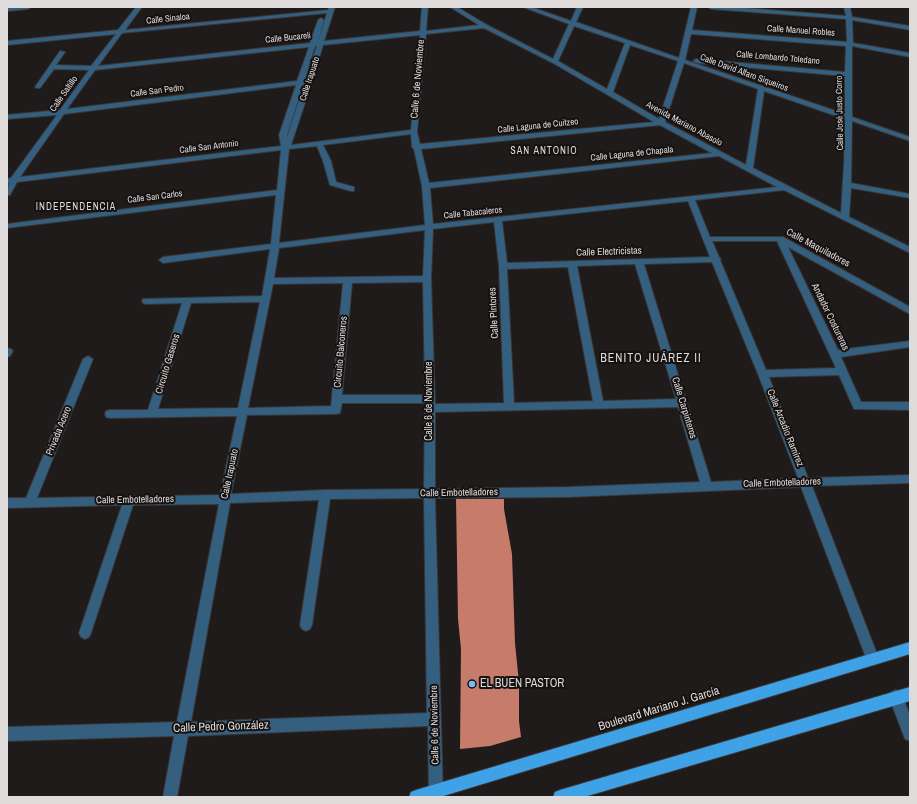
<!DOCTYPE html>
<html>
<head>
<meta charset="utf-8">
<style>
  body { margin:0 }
  #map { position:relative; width:917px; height:804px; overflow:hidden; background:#1f1b1a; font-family:"Archivo Narrow",sans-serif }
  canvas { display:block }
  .frame { position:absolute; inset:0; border:8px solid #dedbda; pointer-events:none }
</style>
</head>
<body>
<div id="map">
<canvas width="917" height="804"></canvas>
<div class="frame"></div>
</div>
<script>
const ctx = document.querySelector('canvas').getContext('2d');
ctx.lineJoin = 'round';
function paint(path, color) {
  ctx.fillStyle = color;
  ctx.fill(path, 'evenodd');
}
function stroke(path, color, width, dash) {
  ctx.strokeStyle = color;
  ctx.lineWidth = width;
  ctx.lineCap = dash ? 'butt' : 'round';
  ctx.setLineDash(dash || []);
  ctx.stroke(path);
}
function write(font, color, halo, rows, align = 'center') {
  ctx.font = font + ' "Archivo Narrow",sans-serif';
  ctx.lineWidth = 4;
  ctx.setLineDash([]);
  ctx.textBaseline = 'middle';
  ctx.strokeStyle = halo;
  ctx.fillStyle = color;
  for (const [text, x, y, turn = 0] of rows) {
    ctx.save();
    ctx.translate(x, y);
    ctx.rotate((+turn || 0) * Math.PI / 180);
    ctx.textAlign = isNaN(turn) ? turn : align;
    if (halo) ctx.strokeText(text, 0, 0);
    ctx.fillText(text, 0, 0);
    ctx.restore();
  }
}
paint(new Path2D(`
  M456,499H504V509L512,554L515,643L519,683V721L521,737L490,746L460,749L461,649L458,619Z`), '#c77b6a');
const minor = new Path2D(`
  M7,7H31L28,9L7,11Z
  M136,7H142L125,30L328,10L329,7H335L324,41L420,31L422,7H428L426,31L479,25L450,7H457L487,25L553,59L569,24L523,7H531L571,21L577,7H583L576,22L679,58L691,7H697L692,30L847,42L846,19L711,9L708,7H732L846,16L844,7H850L852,17L910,26V30L852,20L853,43L910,53V57L852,46V117L910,137V141L852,121L851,183L910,194V198L851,188L849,217L910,247V253L784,190L695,200L710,237H783L910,307V314L788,247L838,350L910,341V347L841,357L861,402H910V410L854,409L839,375L769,377L808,478L910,475V483L812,486L879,659L878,663L873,665L868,663L801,487L569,497L435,498L443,797H429L428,726L188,736L177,797H163L174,736L7,741V727L177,722L219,504L133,505L91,633L89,637L85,639L81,637L79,633L122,505L7,508V498H26L83,359L88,356L93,359L37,498L220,495L237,416L110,418L106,417L105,414L106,411L110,410H148L182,303L146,304L143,303L142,301L143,299L262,296L270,249L163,263L159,260L163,257L271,244L276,195L7,228V224L277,190L281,150L17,182L10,195H7L9,183H7V179L11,178L57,115L7,119V115L60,110L89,70L54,69L40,88H36L35,87L60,51L65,52L56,65L91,66L116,34L7,45V41L118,30ZM327,13L318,42L324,20L321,18L318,20L310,43L98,66L122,33ZM574,26L625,43L607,89L558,61ZM484,28L553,63L654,122L420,144L417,132L426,34ZM691,34L846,46L845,72L696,59L693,61L696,63L845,76V114L685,60ZM420,35L411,130L291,145L312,82L323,45ZM630,45L678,61L659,119L613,92ZM315,46H317L304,81ZM309,47L297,81L67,109L95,70ZM684,63L758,89L746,165L665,122ZM296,85L279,135L281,146L20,177L64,114ZM303,85H304L287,137V135ZM764,91L845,119L844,164L841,213L753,168ZM660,125L712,153L429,183L421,149ZM411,134L412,147L414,149L422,186L425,225L279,243L289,149L317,146L323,161L330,185L351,191H354V187L336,182L331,161L323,145ZM719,156L777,187L433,224L430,188ZM688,201L710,257L507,263L502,221ZM494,222L499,266L504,403L435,404L431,279L433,229ZM425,230L423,276L274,278L279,248ZM712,241H777L836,368L766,370L720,260L721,259L719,257ZM712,262L758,374L798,478L711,482L644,264ZM635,264L676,399L603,401L577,266ZM568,267L593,401L514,403L507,269ZM423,282L425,395H342L352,283ZM343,283L331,406L248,408L273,284ZM260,302L238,408L158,409L191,303ZM342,403H425L424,489L325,490L231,494L247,415L336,414L340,413ZM678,407L700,482L569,487L435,489V412ZM424,498L427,713L191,722L230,503L319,500L300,625L302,629L306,631L310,629L312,625L330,499Z
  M7,348L11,349L13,351L10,356L7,357Z
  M896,690L901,692L910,716V741L905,739L889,697L891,692Z`);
const major = new Path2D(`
  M910,642V654L440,797H409L411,792L416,790Z
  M910,687V701L584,797H553L555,792L560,790Z`);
stroke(minor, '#3a3635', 2);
stroke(major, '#3a3635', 2);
paint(minor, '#345f7f');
paint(major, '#40a2e6');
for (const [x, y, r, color] of [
  [472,684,4,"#77bff7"]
]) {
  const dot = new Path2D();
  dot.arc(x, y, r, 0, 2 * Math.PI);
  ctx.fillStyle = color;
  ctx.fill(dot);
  stroke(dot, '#161211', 1.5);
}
write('9px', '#dedbda', '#161211', [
  ["Calle Sinaloa",168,19,-6],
  ["Calle Manuel Robles",801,31,4],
  ["Calle Bucareli",288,38,-6],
  ["Calle Lombardo Toledano",778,58,5],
  ["Calle David Alfaro Siqueiros",744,73,20],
  ["Calle Irapuato",310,79,-72],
  ["Calle San Pedro",157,91,-7],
  ["Calle Saltillo",64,94,-55],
  ["Calle José Justo Corro",840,113,-91],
  ["Avenida Mariano Abasolo",684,124,28],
  ["Calle Laguna de Cuitzeo",538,126,-6],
  ["Calle San Antonio",209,147,-7],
  ["Calle Laguna de Chapala",632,154,-6],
  ["Calle San Carlos",155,197,-7],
  ["Calle Tabacaleros",473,213,-6]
]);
write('10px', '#dedbda', '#161211', [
  ["Calle 6 de Noviembre",418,79,-85],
  ["Calle Maquiladores",818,248,28],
  ["Calle Electricistas",609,252,-2],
  ["Calle Pintores",494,313,-93],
  ["Andador Costureras",830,317,64],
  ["Circuito Balconeros",341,352,-85],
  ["Circuito Gaseros",168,364,-73],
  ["Calle 6 de Noviembre",429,401,-90],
  ["Calle Carpinteros",684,408,73],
  ["Calle Arcadio Ramírez",785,428,68],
  ["Privada Acero",59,431,-68],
  ["Calle Irapuato",230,474,-78],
  ["Calle Embotelladores",782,483,-2],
  ["Calle Embotelladores",459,493,-1],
  ["Calle Embotelladores",135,500,-1],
  ["Calle 6 de Noviembre",435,725,-91]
]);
ctx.letterSpacing = '1px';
write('10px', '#dedbda', '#161211', [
  ["SAN ANTONIO",544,151],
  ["INDEPENDENCIA",76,207]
]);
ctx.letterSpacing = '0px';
ctx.letterSpacing = '1px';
write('12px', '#dedbda', '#161211', [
  ["BENITO JUÁREZ II",651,359]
]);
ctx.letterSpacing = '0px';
write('12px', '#dedbda', '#161211', [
  ["EL BUEN PASTOR",480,684]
], 'left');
write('12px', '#dedbda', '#161211', [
  ["Boulevard Mariano J. García",659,709,-17],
  ["Calle Pedro González",221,727,-2]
]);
</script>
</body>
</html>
